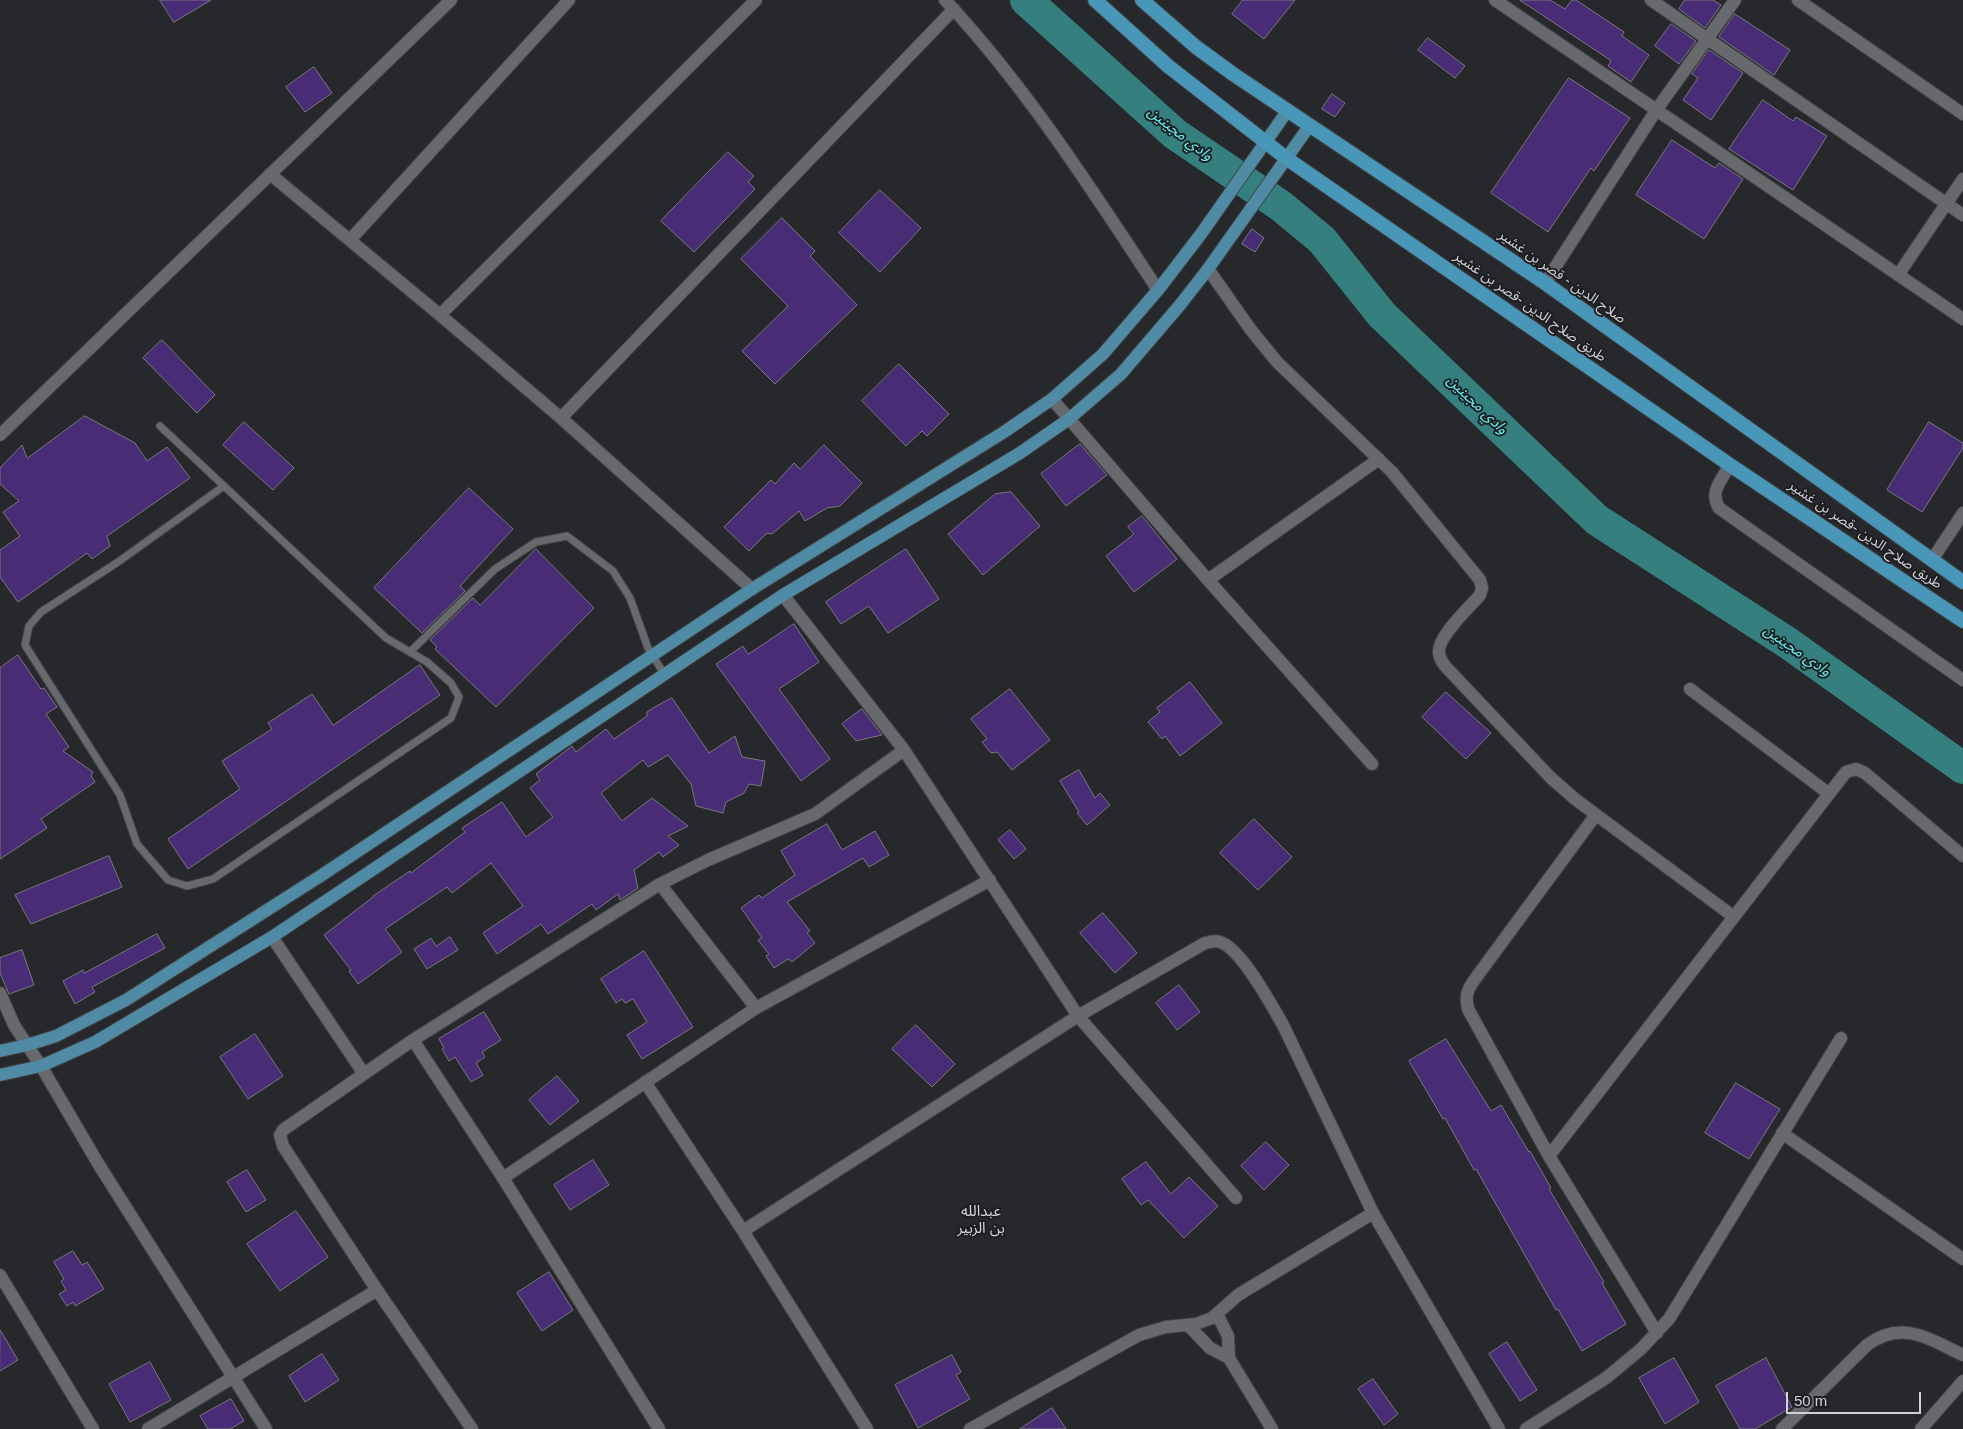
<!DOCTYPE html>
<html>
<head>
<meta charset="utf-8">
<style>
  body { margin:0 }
  #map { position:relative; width:1963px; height:1429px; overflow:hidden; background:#26282b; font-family:Arial,sans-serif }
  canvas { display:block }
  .scale { position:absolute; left:1786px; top:1392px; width:135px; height:22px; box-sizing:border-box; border:2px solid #d1d2d4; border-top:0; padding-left:6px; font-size:15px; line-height:18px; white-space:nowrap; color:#d1d2d4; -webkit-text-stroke:4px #1d1e21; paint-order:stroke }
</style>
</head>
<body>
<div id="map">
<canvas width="1963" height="1429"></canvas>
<div class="scale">50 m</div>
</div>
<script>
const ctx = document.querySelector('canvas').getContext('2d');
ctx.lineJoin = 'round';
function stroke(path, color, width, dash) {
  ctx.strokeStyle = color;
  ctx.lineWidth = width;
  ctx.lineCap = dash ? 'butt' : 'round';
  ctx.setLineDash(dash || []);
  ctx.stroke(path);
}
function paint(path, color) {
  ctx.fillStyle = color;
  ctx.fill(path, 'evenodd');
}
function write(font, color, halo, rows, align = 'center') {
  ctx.font = font + ' Arial,"Noto Sans Arabic",sans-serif';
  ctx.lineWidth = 4;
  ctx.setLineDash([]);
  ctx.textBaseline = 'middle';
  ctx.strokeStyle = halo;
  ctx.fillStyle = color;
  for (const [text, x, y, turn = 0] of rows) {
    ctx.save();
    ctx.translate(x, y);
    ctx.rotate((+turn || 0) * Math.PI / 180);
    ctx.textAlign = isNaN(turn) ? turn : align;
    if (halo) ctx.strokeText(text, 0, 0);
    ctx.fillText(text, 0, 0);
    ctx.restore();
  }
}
stroke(new Path2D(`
  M1026,0L1175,134L1281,206L1322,240L1382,315L1597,520L1788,643L1963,768`), '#35807f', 32);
const building = new Path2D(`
  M160,0H211L174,22Z
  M1243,0H1295L1264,39L1232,14Z
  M1520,0H1550L1565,9L1572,0H1576L1624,32L1622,36L1649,55L1631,82L1608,66L1611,61Z
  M1685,0H1713L1721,5L1705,28L1679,9Z
  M1735,14L1790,50L1774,75L1719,37Z
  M1671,24L1696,41L1679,64L1655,46Z
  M1428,38L1465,66L1455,78L1418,50Z
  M1709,50L1743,73L1711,120L1683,100L1698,78L1692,74Z
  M314,67L332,93L305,112L286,87Z
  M1569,78L1630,118L1594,171L1591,168L1548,232L1491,193Z
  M1332,94L1345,103L1335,117L1322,109Z
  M1763,100L1793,121L1796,117L1827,136L1793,190L1729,149Z
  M1672,140L1715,168L1719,163L1743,179L1704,239L1636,195Z
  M728,152L754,176L748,182L755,189L694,252L661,221Z
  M880,190L921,228L880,272L839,233Z
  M782,218L815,251L810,256L857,305L775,384L742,351L788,306L741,259Z
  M1252,229L1264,238L1255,252L1242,244Z
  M162,340L215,395L197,413L143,358Z
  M899,364L949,414L927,436L922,431L906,446L862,401Z
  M85,416L135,443L147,461L167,447L190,478L107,536L110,546L92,559L87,553L18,602L0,577V550L20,536L3,512L19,501L0,484V468L22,445L27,458Z
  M244,422L294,468L273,490L223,445Z
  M1929,422L1963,443V448L1922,512L1887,490Z
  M1080,444L1107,475L1066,506L1041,474Z
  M824,445L862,483L840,506L827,508L805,521L799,511L772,534L767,533L749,551L724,527L771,480L775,484L794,463L800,469Z
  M469,488L513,529L460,586L465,591L422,633L374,588Z
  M1011,492L1040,526L983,575L948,534L995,494Z
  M1142,516L1177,559L1134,592L1106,556L1134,534L1128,527Z
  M536,549L594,608L496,707L435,649L437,647L430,640L473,598L480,605Z
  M906,549L939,599L888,633L869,606L841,624L826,602Z
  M794,624L819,662L779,689L830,759L801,781L716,664L743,646L748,654Z
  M18,655L41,689L44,688L57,707L46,714L69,747L63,751L93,772L91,776L95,782L41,819L47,828L0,859V668Z
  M420,665L440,695L188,869L168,839L240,789L222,761L272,729L268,723L312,694L333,725Z
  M1190,682L1222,723L1180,756L1165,736L1162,739L1148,722L1160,712L1157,708Z
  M1010,689L1050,740L1012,770L997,752L991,753L982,742L987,739L971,719Z
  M1446,692L1491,733L1466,759L1422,717Z
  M672,698L709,753L735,736L742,757L765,761L761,786L749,784L744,793L726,802L723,813L696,806L691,784L668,755L648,767L643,760L601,793L622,821L652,798L688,826L668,836L679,845L663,857L659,852L634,870L638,888L620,900L618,894L596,910L592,904L548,934L541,924L497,954L483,933L523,906L491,863L452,893L447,887L385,929L402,952L358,984L349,971L351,970L324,935L373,897V896L410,871L411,873L465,832L462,828L502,802L526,837L553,817L530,788L540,780L536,774L572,746L576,752L606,729L614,739L647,716V712L653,708Z
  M862,709L882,735L856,741L842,724Z
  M1079,770L1095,798L1100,793L1110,805L1087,825L1077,813L1079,812L1060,781Z
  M1254,819L1292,857L1258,890L1220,853Z
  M827,824L842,850L875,831L889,855L869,867L863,858L787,902L810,931L807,933L815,943L792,962L788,959L774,968L766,956L769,954L758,940L762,938L741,908L759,895L762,898L795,875L781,851Z
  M1010,830L1026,849L1014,859L998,840Z
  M109,856L122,887L31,924L15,895Z
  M1103,913L1137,953L1115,973L1080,933Z
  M157,934L165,948L92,987L95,992L75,1004L63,981L83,970L84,973Z
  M450,937L458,950L427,969L414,949L431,938L436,946Z
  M22,950L34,985L9,994L0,973V958Z
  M644,951L693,1027L642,1059L627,1035L647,1022L633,999L625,1003L622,999L616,1003L601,979Z
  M1179,985L1200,1012L1177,1030L1156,1003Z
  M484,1012L501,1040L482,1052L485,1057L476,1063L483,1075L471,1082L455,1057L449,1061L442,1049L444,1048L439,1039Z
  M916,1025L955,1064L932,1087L892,1049Z
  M255,1034L283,1076L248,1099L220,1057Z
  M1446,1039L1491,1111L1501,1105L1529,1152L1530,1151L1551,1188L1549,1189L1604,1282L1602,1283L1626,1324L1582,1351L1558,1309L1556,1310L1476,1169L1474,1170L1445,1118L1443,1119L1409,1061Z
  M557,1076L579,1101L550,1125L529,1100Z
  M1736,1083L1780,1109L1749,1159L1705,1133Z
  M1266,1142L1289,1165L1264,1190L1241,1166Z
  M593,1160L609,1185L570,1210L554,1185Z
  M1146,1162L1171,1194L1189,1177L1218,1206L1184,1238L1148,1200L1141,1205L1122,1179Z
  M247,1170L266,1200L246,1212L227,1182Z
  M296,1211L328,1257L280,1291L247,1244Z
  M73,1251L82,1265L87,1262L104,1289L75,1306L73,1302L67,1306L59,1294L66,1290L61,1281L64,1279L54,1262Z
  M549,1272L573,1310L542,1331L517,1293Z
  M0,1330L18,1360L0,1371Z
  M1507,1342L1537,1390L1520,1401L1489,1354Z
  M322,1354L339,1380L305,1402L289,1376Z
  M952,1355L961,1372L956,1375L970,1399L918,1428L895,1385Z
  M1674,1358L1699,1402L1665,1424L1639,1378Z
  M1766,1358L1792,1407L1755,1429H1740L1716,1386Z
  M150,1362L171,1400L130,1422L109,1384Z
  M1373,1379L1398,1414L1384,1425L1358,1389Z
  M231,1399L244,1421L230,1429H208L200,1416Z
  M1052,1408L1066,1429H1020Z`);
paint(building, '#482c76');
stroke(building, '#79787c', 1);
const service = new Path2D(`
  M160,426L386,638L427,662L451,683L459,697L451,718L213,879L187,886L168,880L137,844L120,795L25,645L29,626L41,612L118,562L224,486
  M410,652L495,569L536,542L567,536L613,571L630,598L648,648L664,674`);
const minor = new Path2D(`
  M945,0C1027,88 1092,190 1158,290
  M1495,0L1963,319
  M1651,0L1963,215
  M1798,0L1963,114
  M270,174L440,315L561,418L752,589
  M350,240L569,0
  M1208,269L1251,330L1277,362L1392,472L1480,580L1482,588L1480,595C1470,607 1438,636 1439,652C1439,657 1442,662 1445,666L1551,778L1575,799L1734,917
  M1898,275L1963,179
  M1545,283L1657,109L1735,0
  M440,315L756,0
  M1052,399L1208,580L1372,764
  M561,418L954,9
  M0,435L451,0
  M1730,465C1722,479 1709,492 1719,508L1963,680
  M1932,560L1963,513
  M1208,580L1379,459
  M783,595L904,750L1078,1016L1236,1198
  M1690,689L1828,793
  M1595,816L1475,979C1467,990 1465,996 1468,1009L1549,1156L1657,1333
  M660,884L756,1008
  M272,937L364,1074
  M0,993L14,1025L41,1066L99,1165L266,1429
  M413,1040L503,1178L659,1429
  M645,1082L743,1231L867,1429
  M1782,1133L1963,1259
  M1549,1156L1846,772L1856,769L1865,773L1963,856
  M503,1178L756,1008L990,880
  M743,1231L1078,1016L1205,943C1210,942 1215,940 1220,942C1241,948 1272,1006 1283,1025L1373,1213L1499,1429
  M0,1275L93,1429
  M1217,1314L1228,1336L1229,1358L1272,1429
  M1188,1325L1210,1348L1229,1358
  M148,1429L377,1290
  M472,1429L377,1290L283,1146L280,1135L283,1130L413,1040L660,884L708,860L815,814L904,750
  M970,1429L1139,1335L1166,1327L1196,1324L1212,1318L1238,1295L1373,1213
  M1526,1429L1606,1378L1641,1349L1669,1319L1841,1038
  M1782,1429L1867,1345C1902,1319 1929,1339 1963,1355
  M1921,1429L1963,1381`);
const primary = new Path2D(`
  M0,1051L27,1045L56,1036L126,1000L322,875L752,589L1004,432L1052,399L1103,354L1158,290L1201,234L1288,110
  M0,1075L41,1066L95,1042L272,937L783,595L1020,453L1069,419L1121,374L1180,305L1208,269L1310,125`);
const trunk = new Path2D(`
  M1095,0L1168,66L1286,158L1730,465L1963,621
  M1142,0L1196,47L1233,74L1545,283L1963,582`);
stroke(service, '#414345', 9);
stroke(minor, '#414345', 14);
stroke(primary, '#414345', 14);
stroke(trunk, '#414345', 16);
stroke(service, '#67696d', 7);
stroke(minor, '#67696d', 12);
stroke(primary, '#508ba5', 12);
stroke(trunk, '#4896b8', 14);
write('14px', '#d1d2d4', '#1d1e21', [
  ["صلاح الدين - قصر بن غشير",1562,277,35],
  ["طريق صلاح الدين -قصر بن غشير",1530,307,35],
  ["طريق صلاح الدين -قصر بن غشير",1865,535,34]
]);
write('italic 15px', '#63f1f0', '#1d1e21', [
  ["وادي مجينين",1180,134,38],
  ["وادي مجينين",1477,405,44],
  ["وادي مجينين",1797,651,35]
]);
write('15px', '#d4d6da', '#1d1e21', [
  ["عبدالله",981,1212],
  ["بن الزبير",981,1229]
]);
</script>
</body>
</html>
